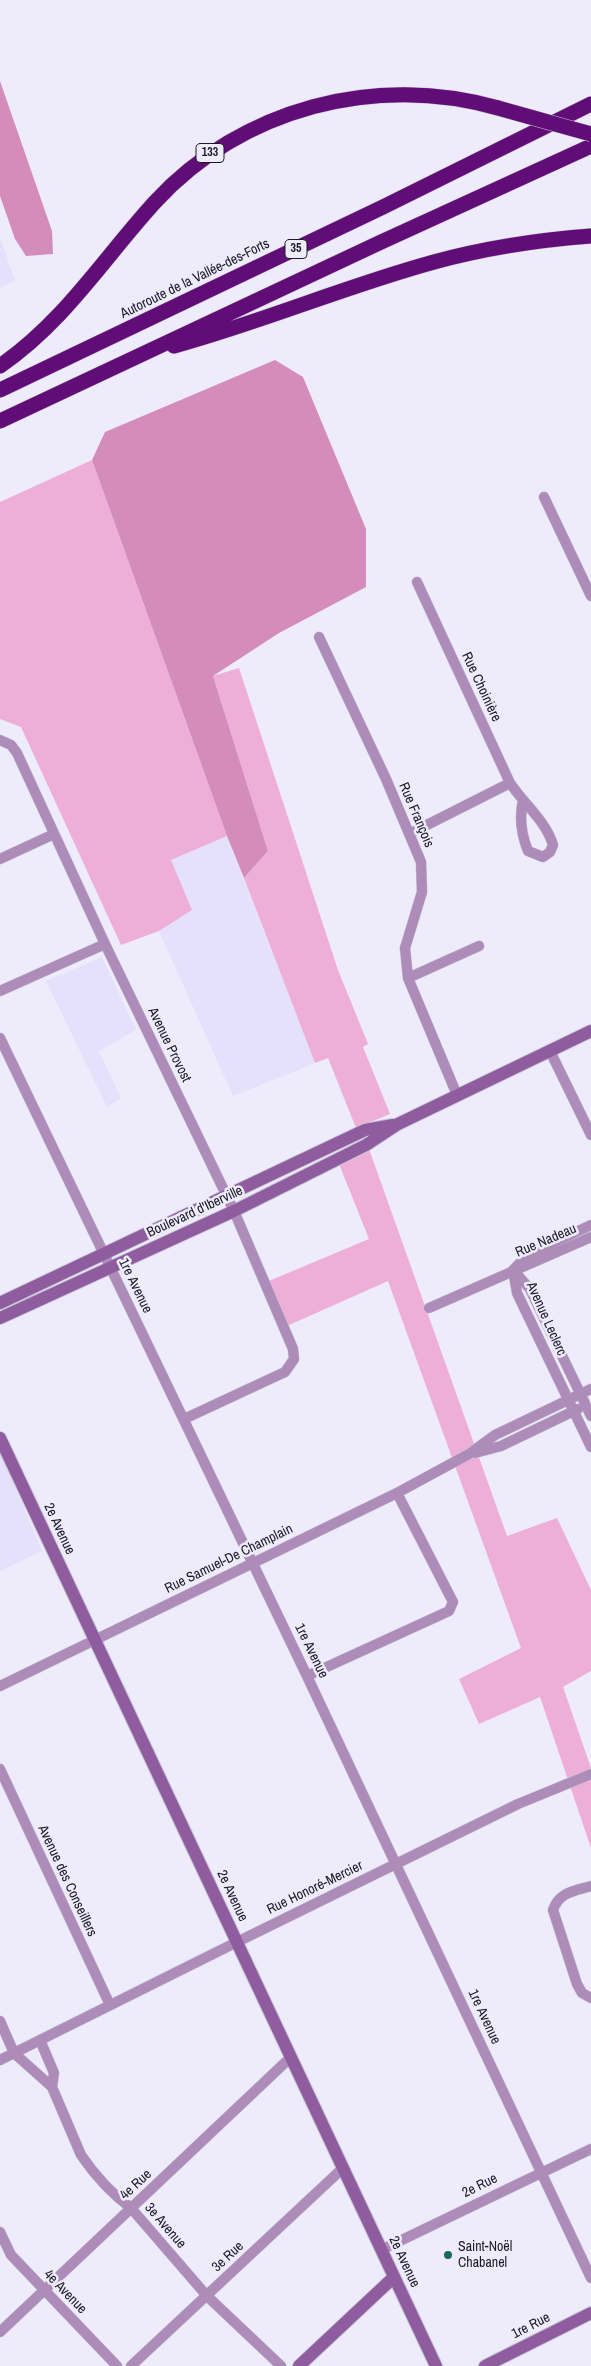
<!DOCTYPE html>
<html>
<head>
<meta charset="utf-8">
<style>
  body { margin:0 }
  canvas { display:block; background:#eeebfb }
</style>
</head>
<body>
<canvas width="591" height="2366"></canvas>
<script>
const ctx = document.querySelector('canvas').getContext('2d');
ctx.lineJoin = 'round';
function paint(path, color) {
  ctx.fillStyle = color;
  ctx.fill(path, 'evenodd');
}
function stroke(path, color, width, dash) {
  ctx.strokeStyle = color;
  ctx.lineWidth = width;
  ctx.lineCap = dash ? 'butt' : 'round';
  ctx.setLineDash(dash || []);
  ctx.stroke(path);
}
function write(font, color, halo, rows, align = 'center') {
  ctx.font = font + ' "Archivo Narrow",sans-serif';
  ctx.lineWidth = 5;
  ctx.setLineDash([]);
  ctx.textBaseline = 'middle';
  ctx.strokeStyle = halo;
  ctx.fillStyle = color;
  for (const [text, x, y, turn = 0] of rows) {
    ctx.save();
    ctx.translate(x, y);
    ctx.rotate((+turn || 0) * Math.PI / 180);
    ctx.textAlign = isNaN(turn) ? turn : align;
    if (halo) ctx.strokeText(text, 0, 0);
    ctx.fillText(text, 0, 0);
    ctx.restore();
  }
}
paint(new Path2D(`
  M0,237L15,281L0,288Z
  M227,836L315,1063L233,1096L159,931L192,910L171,860Z
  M102,957L136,1030L99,1051L121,1098L107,1107L46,981Z
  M0,1451L42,1551L0,1571Z`), '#e5e0fb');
paint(new Path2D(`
  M92,460L227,836L171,860L192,910L159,931L121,945L21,727L0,719V502Z
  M239,668L338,970L368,1044L363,1047L390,1114L356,1128L328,1058L315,1063L244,878L268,851L213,676Z
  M369,1149L507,1536L557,1518L591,1590V1671L563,1687L591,1768V1848L540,1697L479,1724L459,1679L521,1648L388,1281L287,1326L264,1283L369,1239L339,1164Z`), '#edafd8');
paint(new Path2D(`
  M0,81L52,231L53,254L26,256L15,239L0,196Z
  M275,360L303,377L366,529V587L279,633L213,676L268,851L244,878L227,836L92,460L105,432Z`), '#d48cbd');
const street = new Path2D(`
  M544,497L591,596
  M417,582L510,783C524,804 546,821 553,845L550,852L543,857L528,851C521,834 519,818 523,800
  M319,637L386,779L421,862L422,892L405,948L408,978L457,1095
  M0,740L11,745L17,753L105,944L234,1211L293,1349L294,1359L285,1372L184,1419
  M409,834L510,783
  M0,859L54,834
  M408,978L479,946
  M0,991L105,944
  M0,1038L307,1676L591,2278
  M550,1051L591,1135
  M515,1268L529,1254L591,1225
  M513,1270L517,1293L591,1447
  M514,1271L530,1289L591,1416
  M429,1308L591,1237
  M475,1453L501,1446L578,1409
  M307,1676L449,1611L453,1602L397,1493
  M0,1686L397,1493L469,1454L495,1435L591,1389
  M0,1769L110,2005
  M591,1886C574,1891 559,1892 553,1910L577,1984L582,1993L591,1998
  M0,2021L14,2053L52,2087L81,2155C94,2174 112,2194 131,2208L207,2296L281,2366
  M40,2040L54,2073L52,2087
  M0,2060L237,1942L518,1804L591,1774
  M0,2232L11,2255L117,2366
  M381,2250L591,2149
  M0,2332L291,2057
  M131,2366L343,2168`);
const secondary = new Path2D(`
  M0,1303L365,1130L393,1125
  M0,1318L234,1211L366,1145L398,1124L591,1031
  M0,1438L436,2366
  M299,2366L394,2277
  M485,2366L591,2313`);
const highway = new Path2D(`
  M174,346C262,322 346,286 434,262C485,248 538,240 591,236
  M0,366C65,321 103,259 155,202C242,108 376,73 498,108
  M0,390L383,207L591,104
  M0,421L379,243L591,146`);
stroke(street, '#c8c5d4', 11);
stroke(secondary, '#c8c5d4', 14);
stroke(highway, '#c8c5d4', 16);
stroke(street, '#ae8cba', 10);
stroke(secondary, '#8e5c9f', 12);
stroke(highway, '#610d78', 15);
const highwayBridge = new Path2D(`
  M498,108L591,134`);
stroke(highwayBridge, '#c8c5d4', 16, []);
stroke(highwayBridge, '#610d78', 15);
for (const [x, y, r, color] of [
  [448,2255,5,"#1b665e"]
]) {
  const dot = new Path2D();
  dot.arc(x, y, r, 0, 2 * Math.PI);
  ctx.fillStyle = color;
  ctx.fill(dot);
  stroke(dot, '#eeebfb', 2);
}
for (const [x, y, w] of [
  [210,153,28],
  [296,249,22]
]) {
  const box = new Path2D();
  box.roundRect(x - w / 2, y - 9.5, w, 19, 4);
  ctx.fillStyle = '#eeebfb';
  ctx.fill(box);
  stroke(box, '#1c1a24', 1);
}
write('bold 12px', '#1c1a24', null, [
  ["133",210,153],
  ["35",296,249]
]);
write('14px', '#1c1a24', '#eeebfb', [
  ["Autoroute de la Vallée-des-Forts",195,279,-26],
  ["Rue Choinière",481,687,65],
  ["Rue François",416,815,67],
  ["Avenue Provost",169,1045,64],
  ["Boulevard d'Iberville",195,1212,-25],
  ["Rue Nadeau",546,1241,-23],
  ["1re Avenue",135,1286,64],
  ["Avenue Leclerc",546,1319,66],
  ["2e Avenue",59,1529,65],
  ["Rue Samuel-De Champlain",229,1559,-26],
  ["1re Avenue",311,1651,64],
  ["Avenue des Conseillers",67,1881,65],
  ["Rue Honoré-Mercier",315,1888,-26],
  ["2e Avenue",232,1896,65],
  ["1re Avenue",484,2017,65],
  ["4e Rue",136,2185,-43],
  ["2e Rue",480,2186,-26],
  ["3e Avenue",165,2226,49],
  ["3e Rue",228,2257,-43],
  ["2e Avenue",404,2262,65],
  ["4e Avenue",65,2292,46],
  ["1re Rue",531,2326,-27]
]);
write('14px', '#1c1a24', '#eeebfb', [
  ["Saint-Noël",458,2247],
  ["Chabanel",458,2263]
], 'left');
</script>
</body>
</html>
